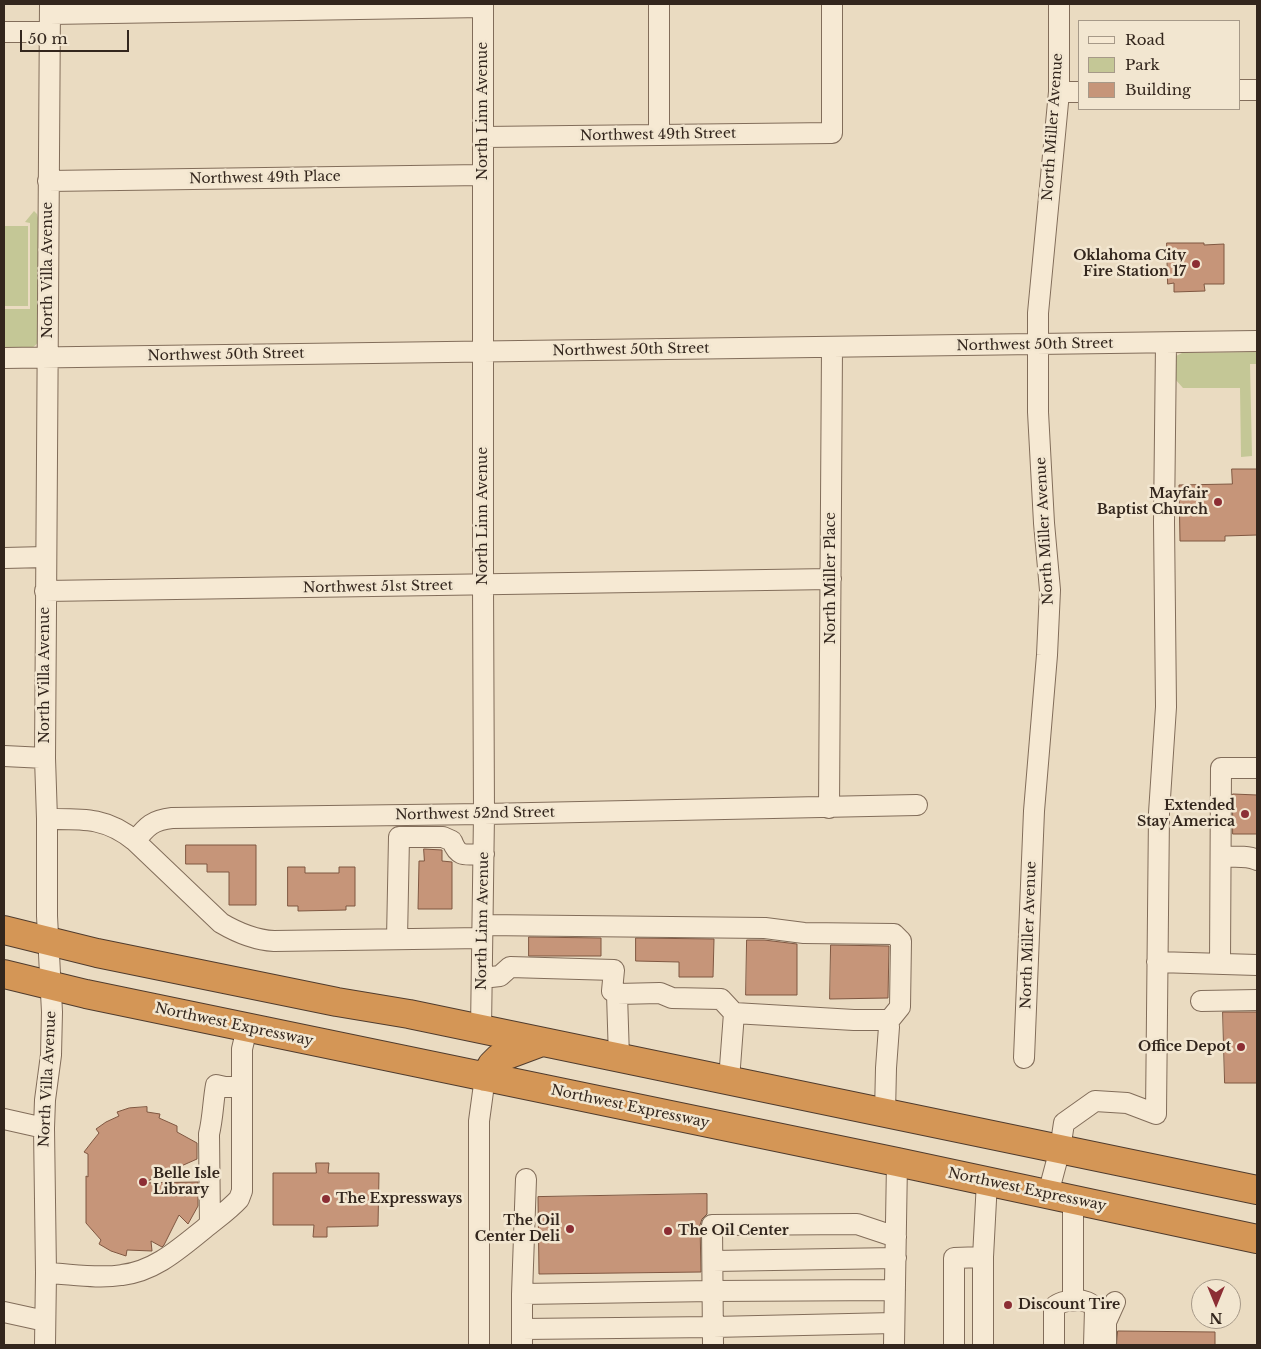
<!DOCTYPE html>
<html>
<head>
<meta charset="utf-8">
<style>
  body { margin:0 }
  #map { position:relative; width:1261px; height:1349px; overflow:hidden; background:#eadbc1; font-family:"Libre Baskerville",serif }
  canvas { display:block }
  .frame { position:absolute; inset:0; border:5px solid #33261d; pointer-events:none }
  .legend { position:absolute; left:1078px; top:20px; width:162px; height:90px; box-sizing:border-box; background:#f2e6d0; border:1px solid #a69988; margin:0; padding:6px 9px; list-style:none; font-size:15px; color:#33261d }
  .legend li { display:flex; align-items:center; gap:10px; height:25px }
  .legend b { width:25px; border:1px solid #a69988 }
  .north { position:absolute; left:1191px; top:1279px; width:50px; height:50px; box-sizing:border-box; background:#f2e6d0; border:1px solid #a69988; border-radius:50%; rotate:180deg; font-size:14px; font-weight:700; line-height:20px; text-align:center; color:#33261d }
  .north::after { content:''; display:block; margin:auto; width:18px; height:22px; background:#8c2e34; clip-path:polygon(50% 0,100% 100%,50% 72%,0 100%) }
  .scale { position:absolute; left:20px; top:30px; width:109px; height:22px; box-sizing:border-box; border:2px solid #33261d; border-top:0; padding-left:6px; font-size:15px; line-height:18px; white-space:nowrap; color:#33261d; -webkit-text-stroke:4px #f2e6d0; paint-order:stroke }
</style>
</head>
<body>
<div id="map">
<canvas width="1261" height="1349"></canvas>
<div class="frame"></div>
<ul class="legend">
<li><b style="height:6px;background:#f6e9d3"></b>Road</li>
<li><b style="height:14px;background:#c4c796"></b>Park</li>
<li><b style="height:14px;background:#c69579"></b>Building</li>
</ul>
<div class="north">N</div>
<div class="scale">50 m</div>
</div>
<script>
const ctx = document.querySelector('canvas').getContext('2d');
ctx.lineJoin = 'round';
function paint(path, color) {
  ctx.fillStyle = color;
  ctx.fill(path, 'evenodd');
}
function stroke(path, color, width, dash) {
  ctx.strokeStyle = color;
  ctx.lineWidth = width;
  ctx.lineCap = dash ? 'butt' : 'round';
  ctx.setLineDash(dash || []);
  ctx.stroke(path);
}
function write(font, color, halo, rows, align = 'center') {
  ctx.font = font + ' "Libre Baskerville",serif';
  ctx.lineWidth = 5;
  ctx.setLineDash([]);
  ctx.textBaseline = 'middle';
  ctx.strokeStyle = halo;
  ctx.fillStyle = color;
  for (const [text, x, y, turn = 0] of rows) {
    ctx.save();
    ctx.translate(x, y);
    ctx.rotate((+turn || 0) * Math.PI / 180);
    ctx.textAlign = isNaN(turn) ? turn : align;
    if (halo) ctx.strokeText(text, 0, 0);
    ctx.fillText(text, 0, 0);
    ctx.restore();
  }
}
paint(new Path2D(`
  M34,211L37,214L39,222L40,341L31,349L4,350V309H30V223L25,222Z
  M4,226H28V306H4Z
  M1254,352H1257V364H1250L1252,456L1241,457L1240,388H1183L1175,379L1176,356L1182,353Z`), '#c4c796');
const building = new Path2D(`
  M1167,243H1204V245L1224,244V284H1204L1205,291L1174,292V283L1168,284Z
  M1232,469H1257V535L1225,536V541H1180L1179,485L1232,484Z
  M1233,794L1257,795V834H1233Z
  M186,845H256V905H229V872H207V864H186Z
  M424,849L442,850V861L452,862V909H418L419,861H424Z
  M288,867H305V873H339V867H355V906H346V910L298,911V906H288Z
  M529,937L601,938V956H529Z
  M636,938L714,939L713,977H679V962L636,961Z
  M747,940H764L797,944V995H746Z
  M831,945L889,946L888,998L830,999Z
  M1223,1012H1257V1083H1225Z
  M147,1107V1112L160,1114L159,1118L177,1126V1132L197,1143V1159L143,1183L198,1182V1206L188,1224L179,1215L164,1245L162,1247L151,1241L152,1251L127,1250L126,1256L111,1251L99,1244L101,1240L86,1223V1176L88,1177V1154L84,1152L91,1143L99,1133L96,1129L106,1122L119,1116L117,1112L129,1108Z
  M316,1163H329L328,1173H379L378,1226L327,1227V1237H313L314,1225H273V1173H316Z
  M707,1194V1214L702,1219L700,1225L701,1272L539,1274L538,1197Z
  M1118,1331L1215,1332V1345H1117Z`);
paint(building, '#c69579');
stroke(building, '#7f5741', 1);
const minor = new Path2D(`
  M659,4V135
  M50,14L483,7
  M4,32H49
  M1240,90H1257
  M1059,92H1080
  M484,137L832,133V4
  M48,181L482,175
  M4,358L1257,341
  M4,558L46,557
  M45,591L831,579
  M4,756L45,758
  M829,808L832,348
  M47,819C82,819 106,817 135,841C147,826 153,820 172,818L484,814L917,805
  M135,841L221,923C238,933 254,940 274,941L482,938
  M1221,857C1232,857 1247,855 1257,860
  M483,925L765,928L804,933L894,934L901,941L900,1007L887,1023
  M397,939L399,837H443L452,841C459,859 466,854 484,854
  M1157,962L1257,965
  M1220,964L1221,768H1257
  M482,978L500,976L510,967L614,970L612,991L617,994L660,993L672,998L721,999L734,1013L854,1020H884L887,1023L889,1027L886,1068L885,1113
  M617,994L619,1058
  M1201,1001L1257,1000
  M481,1029L484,814L483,585V4
  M1024,1058L1034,811L1047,655L1050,590L1044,523L1038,412V313L1059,92V4
  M729,1080L734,1013
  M4,1119L44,1128
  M1048,1194L1060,1149L1064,1123L1095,1101L1127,1103L1156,1114L1159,813L1166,707L1164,522L1166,343
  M210,1224L209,1134C213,1118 213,1101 216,1085L225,1087H242
  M713,1261L896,1258
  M46,1273C71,1274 97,1279 122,1275C155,1271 179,1249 204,1229C216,1219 229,1210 239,1199L242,1191V1049L247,1028
  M522,1294L712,1291L895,1290
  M1073,1301V1199
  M4,1312L45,1321
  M522,1329L713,1327L894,1323
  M1106,1343V1322L1115,1302
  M45,1345L46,1273L44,1128L45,1100L51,1055L52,1012L47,916V819L45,758L50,4
  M479,1345V1121L485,1077
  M522,1345V1294L526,1179
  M713,1345L712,1225L857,1224L896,1237
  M894,1345L897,1162
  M954,1345V1258L983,1257
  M983,1345V1257L987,1181
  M1054,1345V1307C1062,1299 1089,1296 1095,1309L1094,1345`);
const highway = new Path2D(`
  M4,930L97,953L337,1002L409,1014L481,1029L1257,1190
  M4,974L86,994L897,1162L1257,1239
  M485,1077L492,1065L499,1058L542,1042`);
stroke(minor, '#826d5a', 22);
stroke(highway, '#503c2e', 30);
stroke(minor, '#f6e9d3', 20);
stroke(highway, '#d49656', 28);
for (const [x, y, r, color] of [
  [1196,264,5,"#8c2e34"],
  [1218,502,5,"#8c2e34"],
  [1245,814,5,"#8c2e34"],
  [1241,1047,5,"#8c2e34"],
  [143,1182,5,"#8c2e34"],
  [326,1199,5,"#8c2e34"],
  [570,1229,5,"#8c2e34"],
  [668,1231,5,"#8c2e34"],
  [1008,1305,5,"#8c2e34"]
]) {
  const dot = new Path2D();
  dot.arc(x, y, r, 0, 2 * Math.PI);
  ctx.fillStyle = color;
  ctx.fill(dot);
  stroke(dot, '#f2e6d0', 2);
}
write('14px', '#33261d', '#f2e6d0', [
  ["North Linn Avenue",483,111,-90],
  ["North Miller Avenue",1053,127,-86],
  ["Northwest 49th Street",658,135,-1],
  ["Northwest 49th Place",265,178,-1],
  ["North Villa Avenue",48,270,-90],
  ["Northwest 50th Street",1035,345,-1],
  ["Northwest 50th Street",631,350,-1],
  ["Northwest 50th Street",226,355,-1],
  ["North Linn Avenue",483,516,-90],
  ["North Miller Avenue",1045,531,-93],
  ["North Miller Place",831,578,-90],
  ["Northwest 51st Street",378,587,-1],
  ["North Villa Avenue",45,675,-90],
  ["Northwest 52nd Street",475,814,-1],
  ["North Linn Avenue",483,921,-89],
  ["North Miller Avenue",1029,935,-88],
  ["Northwest Expressway",234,1025,12],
  ["North Villa Avenue",48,1079,-87],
  ["Northwest Expressway",630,1107,12],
  ["Northwest Expressway",1027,1190,12]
]);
write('bold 14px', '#33261d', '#f2e6d0', [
  ["Oklahoma City",1186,256],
  ["Fire Station 17",1186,272],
  ["Mayfair",1208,494],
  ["Baptist Church",1208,510],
  ["Extended",1235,806],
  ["Stay America",1235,822],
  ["Office Depot",1231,1047],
  ["Belle Isle",153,1174,"left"],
  ["Library",153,1190,"left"],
  ["The Expressways",336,1199,"left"],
  ["The Oil",560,1221],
  ["Center Deli",560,1237],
  ["The Oil Center",678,1231,"left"],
  ["Discount Tire",1018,1305,"left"]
], 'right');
</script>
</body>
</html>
